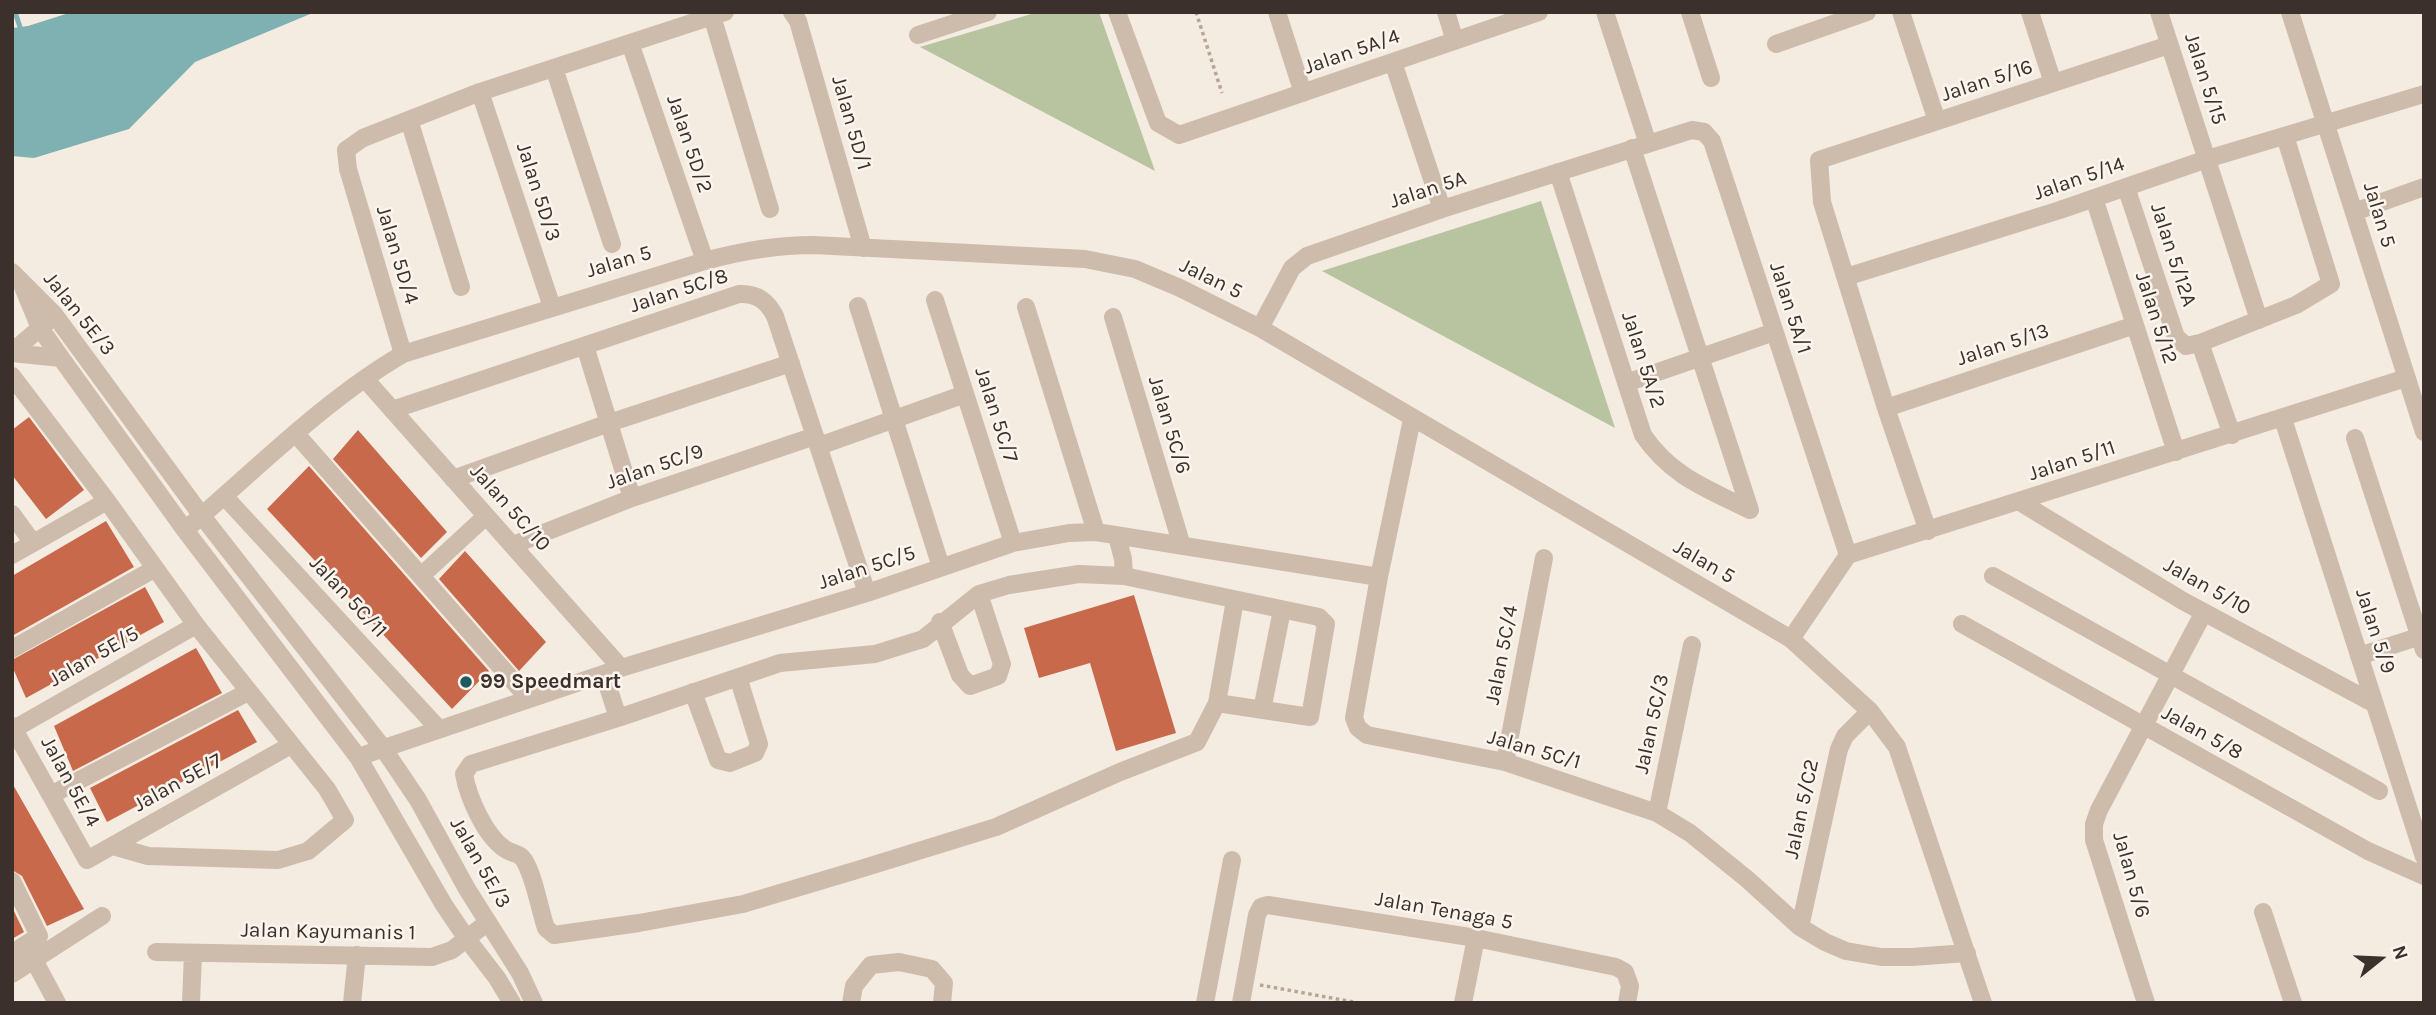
<!DOCTYPE html>
<html>
<head>
<meta charset="utf-8">
<style>
  body { margin:0 }
  #map { position:relative; width:2436px; height:1015px; overflow:hidden; background:#f4ebe1; font-family:Karla,sans-serif }
  canvas { display:block }
  .frame { position:absolute; inset:0; border:14px solid #3b302b; pointer-events:none }
  .north { position:absolute; left:2345px; top:924px; width:70px; height:70px; -webkit-text-stroke:5px #fbf5ee; paint-order:stroke; rotate:72deg; font-size:19px; font-weight:700; line-height:28px; text-align:center; color:#3b302b }
  .north::after { content:''; display:block; margin:auto; width:24px; height:32px; background:#3b302b; clip-path:polygon(50% 0,100% 100%,50% 72%,0 100%) }
</style>
</head>
<body>
<div id="map">
<canvas width="2436" height="1015"></canvas>
<div class="frame"></div>
<div class="north">N</div>
</div>
<script>
const ctx = document.querySelector('canvas').getContext('2d');
ctx.lineJoin = 'round';
function paint(path, color) {
  ctx.fillStyle = color;
  ctx.fill(path, 'evenodd');
}
function stroke(path, color, width, dash) {
  ctx.strokeStyle = color;
  ctx.lineWidth = width;
  ctx.lineCap = dash ? 'butt' : 'round';
  ctx.setLineDash(dash || []);
  ctx.stroke(path);
}
function write(font, color, halo, rows, align = 'center') {
  ctx.font = font + ' Karla,sans-serif';
  ctx.lineWidth = 5;
  ctx.setLineDash([]);
  ctx.textBaseline = 'middle';
  ctx.strokeStyle = halo;
  ctx.fillStyle = color;
  for (const [text, x, y, turn = 0] of rows) {
    ctx.save();
    ctx.translate(x, y);
    ctx.rotate((+turn || 0) * Math.PI / 180);
    ctx.textAlign = isNaN(turn) ? turn : align;
    if (halo) ctx.strokeText(text, 0, 0);
    ctx.fillText(text, 0, 0);
    ctx.restore();
  }
}
paint(new Path2D(`
  M1038,12H1099L1155,171L920,47Z
  M1541,201L1615,428L1322,271Z`), '#b8c4a0');
paint(new Path2D(`
  M72,12H315L195,62L129,129L34,158L12,156V28L28,26Z`), '#7fb0b2');
stroke(new Path2D(`
  M15,12L22,33`), '#7fb0b2', 5);
paint(new Path2D(`
  M29,417L84,490L46,519L12,475V430Z
  M358,430L447,532L421,558L333,459Z
  M309,466L489,671L452,709L267,509Z
  M106,521L134,567L12,636V576Z
  M465,551L546,642L519,671L439,579Z
  M145,587L164,622L26,698L12,666V660Z
  M1134,595L1176,733L1116,751L1090,663L1039,678L1024,628Z
  M196,648L222,693L73,771L54,726Z
  M238,710L257,742L107,822L90,788Z
  M12,783L84,909L47,926L22,876L12,870Z
  M12,907L24,932L12,939Z`), '#c8694b');
stroke(new Path2D(`
  M1196,12L1222,93
  M1260,985L1359,1003`), '#b9a596', 3.5, [3.5, 3.5]);
stroke(new Path2D(`
  M792,12L798,21L863,248
  M1117,12L1158,123L1179,135L1539,12
  M1277,12L1303,93
  M1446,12L1455,41
  M1605,12L1648,144
  M1690,12L1711,78
  M1901,12L1937,121
  M2030,12L2053,83
  M2159,12L2259,320
  M2290,12L2424,432
  M712,16L770,209
  M918,35L988,12
  M630,43L705,261
  M1776,44L1867,12
  M1393,62L1442,209
  M554,68L612,244
  M480,92L552,307
  M409,120L461,287
  M1632,148L1750,510
  M1558,172L1643,435C1672,477 1706,488 1750,510
  M2126,187L2176,337L2186,346L2200,343L2296,305L2331,284L2285,136
  M2094,198L2176,452
  M2354,212L2424,187
  M12,272L54,314L202,516L383,748L418,800L467,889L520,973L534,1003
  M1846,277L2060,210L2207,159L2424,94
  M23,287L40,328L61,358L185,530L358,757L444,905L467,939L497,978L512,1003
  M935,300L1013,543
  M858,306L941,567
  M1026,307L1096,532
  M1113,317L1182,546
  M1260,328L1292,268L1307,256L1442,209L1692,130L1704,132L1712,141L1848,555
  M2200,343L2232,435
  M585,346L632,498
  M12,352L47,322
  M12,353L61,358
  M403,354L348,169L346,150L363,138L480,92L725,12
  M12,376L107,501L196,625L327,789L345,820L308,851L278,860L148,856L113,846
  M365,379L621,668
  M1626,383L1774,332
  M1886,408L2135,325
  M392,410L739,294C757,293 767,301 775,316L867,593
  M1412,419L1379,577L1354,718L1358,728L1367,735L1505,762L1657,813L1690,833L1747,879L1800,927L1825,942L1846,951L1881,957H1912L1967,953
  M2283,419L2424,857
  M296,434L529,699
  M2355,438L2424,650
  M819,446L965,394
  M453,479L609,423L791,363
  M225,497L438,728
  M2020,502L2183,601L2375,704
  M12,514L33,543
  M185,530C255,471 324,400 403,354L705,261C741,251 776,245 814,245L1085,259L1135,269L1180,288L1260,328L1791,639L1870,711L1897,747L1983,1003
  M1928,531L1886,408L1822,202L1819,160L2169,45
  M1117,536L1123,559L1124,576
  M513,545L632,498L815,436
  M12,555L107,501
  M421,576L486,516
  M1993,576L2379,791
  M940,622L960,675L970,686L998,676L1002,664L979,594
  M1962,624L2368,851L2424,876
  M1791,639L1848,555L2406,378
  M12,649L154,569
  M2359,656L2424,635
  M604,674L618,718
  M693,692L718,760L730,763L755,753L759,744L738,677
  M1217,703L1310,717L1326,624L1319,617L1124,576L1079,574L1009,585L979,594L923,639L875,654L780,663L618,718L471,764L464,774C468,797 485,836 505,849C512,854 520,853 524,860C535,878 539,908 546,928L554,935L639,923L743,904L857,870L996,827L1120,772L1197,742L1217,703L1235,600
  M1262,710L1282,610
  M12,726L87,860L291,745
  M14,729L196,625
  M358,757L621,668L867,593L1013,543L1069,533L1096,532L1379,577
  M1505,762L1544,558
  M51,795L248,692
  M1657,813L1692,645
  M12,881L39,936L12,953
  M2263,912L2293,1003
  M1800,927L1839,749L1845,736L1870,711
  M156,952L432,957L452,950L488,922
  M34,960L57,1003
  M12,974L102,916
  M191,1003L193,953
  M352,1003L357,955
  M851,1003L854,986L871,965L899,962L932,969L944,983L942,1003
  M1205,1003L1232,860
  M1241,1003L1257,915L1261,907L1268,905L1476,938L1616,967L1625,972L1630,986L1627,1003
  M1463,1003L1476,938
  M2146,1003L2094,840V824L2099,810L2204,612`), '#cdbbac', 18);
for (const [x, y, r, color] of [
  [466,682,7,"#1f5a5e"]
]) {
  const dot = new Path2D();
  dot.arc(x, y, r, 0, 2 * Math.PI);
  ctx.fillStyle = color;
  ctx.fill(dot);
  stroke(dot, '#fbf5ee', 2.5);
}
write('21px', '#3b302b', '#fbf5ee', [
  ["Jalan 5A/4",1352,52,-19],
  ["Jalan 5/15",2205,79,72],
  ["Jalan 5/16",1987,81,-18],
  ["Jalan 5D/1",851,123,74],
  ["Jalan 5D/2",689,144,71],
  ["Jalan 5/14",2079,179,-19],
  ["Jalan 5A",1428,190,-18],
  ["Jalan 5D/3",538,192,72],
  ["Jalan 5",2379,215,73],
  ["Jalan 5D/4",397,255,73],
  ["Jalan 5/12A",2173,255,72],
  ["Jalan 5",619,262,-17],
  ["Jalan 5",1211,279,26],
  ["Jalan 5C/8",679,291,-18],
  ["Jalan 5A/1",1790,308,72],
  ["Jalan 5E/3",79,314,51],
  ["Jalan 5/12",2156,318,72],
  ["Jalan 5/13",2003,345,-18],
  ["Jalan 5A/2",1643,360,72],
  ["Jalan 5C/7",996,415,72],
  ["Jalan 5C/6",1169,425,73],
  ["Jalan 5/11",2072,461,-18],
  ["Jalan 5C/9",655,467,-19],
  ["Jalan 5C/10",510,508,48],
  ["Jalan 5",1704,562,30],
  ["Jalan 5C/5",867,568,-18],
  ["Jalan 5/10",2207,587,29],
  ["Jalan 5C/11",348,597,47],
  ["Jalan 5/9",2375,631,72],
  ["Jalan 5C/4",1502,655,-79],
  ["Jalan 5E/5",94,657,-30],
  ["Jalan 5C/3",1652,724,-78],
  ["Jalan 5/8",2202,733,29],
  ["Jalan 5C/1",1534,750,16],
  ["Jalan 5E/4",70,782,61],
  ["Jalan 5E/7",178,783,-29],
  ["Jalan 5/C2",1802,809,-78],
  ["Jalan 5E/3",480,863,60],
  ["Jalan 5/6",2131,875,74],
  ["Jalan Tenaga 5",1444,911,10],
  ["Jalan Kayumanis 1",328,932,1]
]);
write('bold 21px', '#3b302b', '#fbf5ee', [
  ["99 Speedmart",480,682]
], 'left');
</script>
</body>
</html>
